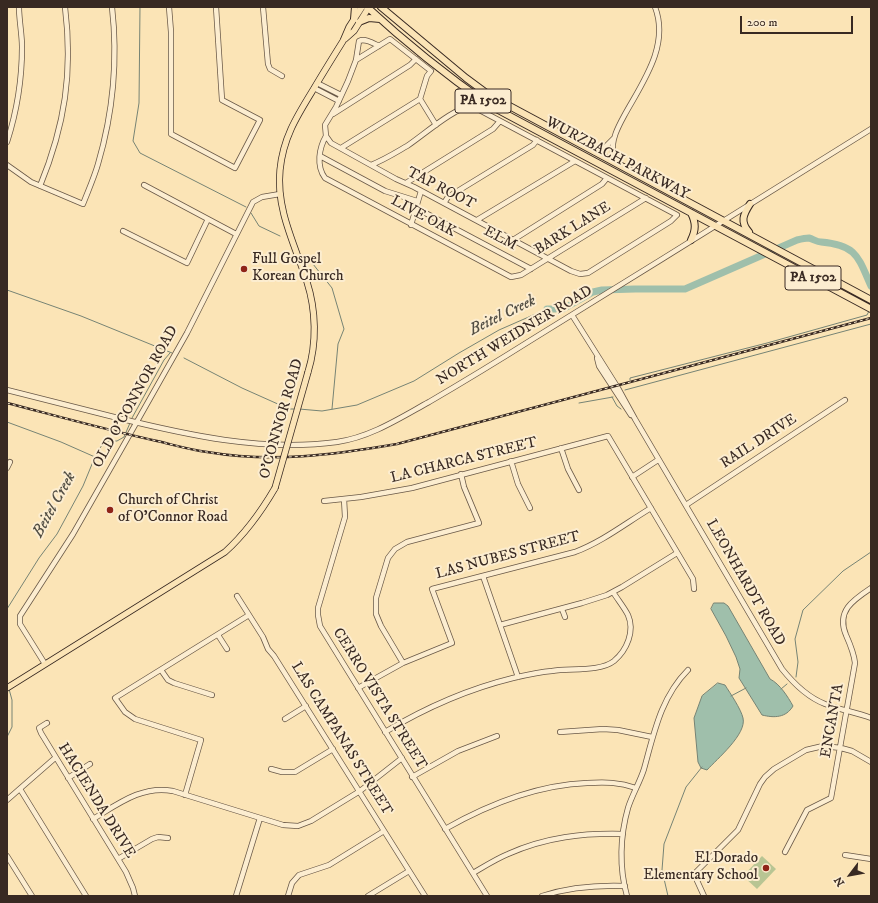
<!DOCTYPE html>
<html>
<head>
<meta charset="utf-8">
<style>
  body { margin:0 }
  #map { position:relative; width:878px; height:903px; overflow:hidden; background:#fbe4b6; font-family:"IM FELL DW Pica",serif }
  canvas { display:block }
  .frame { position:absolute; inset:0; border:8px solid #382922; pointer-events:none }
  .north { position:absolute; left:830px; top:855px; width:40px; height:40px; -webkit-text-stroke:3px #fcedd0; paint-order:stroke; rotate:238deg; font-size:11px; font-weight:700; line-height:16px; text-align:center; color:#382922 }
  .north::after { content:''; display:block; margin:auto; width:14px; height:18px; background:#382922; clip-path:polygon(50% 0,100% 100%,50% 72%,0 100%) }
  .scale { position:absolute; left:740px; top:16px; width:113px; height:18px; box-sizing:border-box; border:2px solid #382922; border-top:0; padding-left:5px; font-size:12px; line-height:14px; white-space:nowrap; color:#382922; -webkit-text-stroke:3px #fcedd0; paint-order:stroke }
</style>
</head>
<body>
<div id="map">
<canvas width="878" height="903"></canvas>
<div class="frame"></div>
<div class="north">N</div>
<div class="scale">200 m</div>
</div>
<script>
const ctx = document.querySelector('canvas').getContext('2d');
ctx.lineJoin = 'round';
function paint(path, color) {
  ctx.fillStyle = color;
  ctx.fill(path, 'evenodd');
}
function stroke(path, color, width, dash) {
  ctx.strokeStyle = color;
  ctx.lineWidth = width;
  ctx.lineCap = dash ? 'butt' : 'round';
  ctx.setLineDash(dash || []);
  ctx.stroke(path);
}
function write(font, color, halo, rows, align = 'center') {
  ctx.font = font + ' "IM FELL DW Pica",serif';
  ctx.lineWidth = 4;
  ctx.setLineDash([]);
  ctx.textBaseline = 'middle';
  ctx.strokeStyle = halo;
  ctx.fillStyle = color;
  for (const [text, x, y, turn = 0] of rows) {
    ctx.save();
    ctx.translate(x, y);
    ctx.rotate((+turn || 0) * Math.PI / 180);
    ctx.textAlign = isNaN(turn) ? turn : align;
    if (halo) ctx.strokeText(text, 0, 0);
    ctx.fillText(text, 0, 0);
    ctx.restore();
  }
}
paint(new Path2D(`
  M762,856L776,869L757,889L743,876Z`), '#b8c593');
const water = new Path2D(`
  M714,603H724L728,606L770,679C780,684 788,697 793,706C786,718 774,718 762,715L739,678L740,669L736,657L726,636L711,609Z
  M718,683L725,685C730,693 741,709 743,718C747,734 717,759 707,770L701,768L698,762L694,718L702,696Z`);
paint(water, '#9fbfab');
stroke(water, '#768374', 1);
stroke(new Path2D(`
  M140,7L139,103L133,141L140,153L246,207
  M251,213L259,226L280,236
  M309,259L332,288L344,329L338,344L332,409
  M7,290L81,316L172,353
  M184,358L242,388L289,409H294
  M630,380V378L767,343L867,315L869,311
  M625,390L871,324
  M612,397L617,406L621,409
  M579,403L613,397
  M299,409L322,411L357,405L414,381L459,353L499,330L547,309
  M132,418L164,360L170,353
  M7,422L61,442L95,457
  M7,609L39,558L57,534L83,486L97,452L103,444L109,441H117L124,437L130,423
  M796,677L798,662L795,639L803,610L843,571L871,552
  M781,689L787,684
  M731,696L746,688
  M7,737L12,727V700L9,689
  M668,896L662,870L664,844L686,787L702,767`), '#768374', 1);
stroke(new Path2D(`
  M547,309H563L593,292L602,290L635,289H685L797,240C801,239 806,238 809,238C813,239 817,242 821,242C857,245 858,257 871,286`), '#9fbfab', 7);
const minor = new Path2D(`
  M169,7L171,32V134L235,168L260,120L222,100L216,7
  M263,7L268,64L270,69L282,76
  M356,60L390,39L431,71L427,76L420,99
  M317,83L341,95
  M314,88L339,101
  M420,99L436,125
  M333,114L410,65L416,59
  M326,136C319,148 316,166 325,178L511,277L521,275L646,198
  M7,142C17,111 22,80 22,47C22,34 19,20 19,7
  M341,148L420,99
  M594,152L602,150L614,138
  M320,156L385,191L417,201
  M7,165L31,182L83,204C88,191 94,178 98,164C113,113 118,60 112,7
  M371,165C384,160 395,153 407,146C421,137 456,106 472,106L677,215L671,221L588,273L580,274L571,271L414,187L396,179L331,143L326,136L325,125L336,107L348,81L356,60L359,41C365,38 373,43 379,46
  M619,165C617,161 614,158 613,154C611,140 618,127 624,116C642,83 670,46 655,7
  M406,183L493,129L500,121
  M144,185L236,234
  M40,186C65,125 73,72 65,7
  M444,203L448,197L533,145L537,140
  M416,208L531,269
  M477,220L575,161
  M411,225L421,191
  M123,231L187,263L208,219
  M513,240L602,184L607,178
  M572,315L618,388L635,419L782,669C794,684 807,697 825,704C840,710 856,712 871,718
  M597,358L599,366L631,415
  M7,390C43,399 78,408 114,417C187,435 262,452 337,442C371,437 400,418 429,402C465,381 501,359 536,337C648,268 759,199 871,129
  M561,448L568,469L579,490
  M511,461L518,484L530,508
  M7,468L10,462
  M632,477L658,460
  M344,499L345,517L318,608V615L320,626L487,896
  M324,501L361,497L412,488L608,436L693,579L694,589
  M686,505L845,400
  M483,576L518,677
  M237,596L263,637L268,649L274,656L425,896
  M562,609L565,617
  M500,625L582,603L607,595L622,587L677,553
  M218,635L227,649
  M403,663L381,626L376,614V598L388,558L395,549L407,542L479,523L464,487L461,474
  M45,664L20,624V616L73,534L126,441L187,333L253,202L262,197L280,194
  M161,670L168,680L174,683L212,695
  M358,688L403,663L452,643L432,589L575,552C602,542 626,523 651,508
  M285,719L306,706
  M47,723L39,728L41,733L126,872L133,888L135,896
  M385,732C425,708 468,689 513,678C526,675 539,672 552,671C570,668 600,672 614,661C627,650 635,631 628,615C624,607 618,600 613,592
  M560,732L603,729L618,730L652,737
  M271,769L282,772H295L333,749
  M412,777L458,751L497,736
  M68,778L90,764
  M20,789L86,896
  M185,795L201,740L135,719L125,712L115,698L249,615
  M7,800L55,758
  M93,819C118,804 142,785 173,791L283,825L298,826L311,821L360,791L402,758
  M445,829C489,804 536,785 587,783C605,782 619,782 636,788
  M785,852L807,810L831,798L855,663C854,653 850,644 846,635C836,611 853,600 871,588
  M845,855L871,859
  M7,856L32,896
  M118,859L152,839L158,837L168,838
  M473,873C485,866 496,859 508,854C546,837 583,833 623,834
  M236,896L260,818
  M288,896L292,883L299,875L329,865L384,831
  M368,896L409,871
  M542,896C570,887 596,885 625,886
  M627,896C619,868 620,836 628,808C632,795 640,782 644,769C654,733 661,697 688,670
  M704,896L694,874L738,830L760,784L765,777L774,769L806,750L823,746L841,748L852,751L871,762`);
const major = new Path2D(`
  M345,39L354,31L369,7
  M308,372C317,343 316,310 307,282C295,245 276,210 280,170C283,138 297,116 313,90C323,73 333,57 343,41L349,27L362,7
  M7,688L225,552C246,533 261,512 275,488`);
const highway = new Path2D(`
  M367,7C405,42 446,75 489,105L871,309
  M381,7L466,78L489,95L871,300
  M354,19L355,7
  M359,22L369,18L380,19
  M749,232C740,222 743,215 750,204
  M691,240C696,230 696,223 691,213`);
stroke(minor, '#695847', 6);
stroke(major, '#382922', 7);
stroke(highway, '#382922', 8);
stroke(minor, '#fcedd0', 4.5);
stroke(major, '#fbe4b6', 5.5);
stroke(highway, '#fbe4b6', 6);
const rail = new Path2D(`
  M7,403C57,416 107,430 157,441C174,445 191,450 207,452C273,463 333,455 397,444L871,318`);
stroke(rail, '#382922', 2.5);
stroke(rail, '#fcedd0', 1, [3]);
const majorBridge = new Path2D(`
  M275,488L308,372`);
stroke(majorBridge, '#382922', 7, []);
stroke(majorBridge, '#fbe4b6', 5.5);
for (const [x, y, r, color] of [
  [244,269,4,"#8f2418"],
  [110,510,4,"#8f2418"],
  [766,868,4,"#8f2418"]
]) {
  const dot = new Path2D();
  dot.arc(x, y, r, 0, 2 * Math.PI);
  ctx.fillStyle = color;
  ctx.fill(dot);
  stroke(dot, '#fcedd0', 1.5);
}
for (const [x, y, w] of [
  [483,101,56],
  [813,278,56]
]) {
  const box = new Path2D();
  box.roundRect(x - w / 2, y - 12, w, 24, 3);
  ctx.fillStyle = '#fcedd0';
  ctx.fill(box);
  stroke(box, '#382922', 1);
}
write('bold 14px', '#382922', null, [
  ["PA 1502",483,101],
  ["PA 1502",813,278]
]);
write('15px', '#382922', '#fcedd0', [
  ["WURZBACH PARKWAY",617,159,28],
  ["TAP ROOT",441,189,27],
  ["LIVE OAK",423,217,28],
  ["BARK LANE",573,229,-32],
  ["ELM",500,239,28],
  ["NORTH WEIDNER ROAD",515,336,-31],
  ["OLD O'CONNOR ROAD",136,397,-61],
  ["O'CONNOR ROAD",282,419,-74],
  ["RAIL DRIVE",759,442,-33],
  ["LA CHARCA STREET",464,461,-14],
  ["LAS NUBES STREET",508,556,-15],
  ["LEONHARDT ROAD",745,583,60],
  ["CERRO VISTA STREET",379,699,58],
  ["ENCANTA",833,721,-80],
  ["LAS CAMPANAS STREET",341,739,58],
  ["HACIENDA DRIVE",96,801,58]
]);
write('15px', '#382922', '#fcedd0', [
  ["Full Gospel",252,260],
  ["Korean Church",252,277],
  ["Church of Christ",118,501],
  ["of O'Connor Road",118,518],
  ["El Dorado",758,859,"right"],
  ["Elementary School",758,876,"right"]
], 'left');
write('italic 16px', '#524e44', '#fcedd0', [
  ["Beitel Creek",503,316,-26],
  ["Beitel Creek",55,505,-61]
]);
</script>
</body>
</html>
